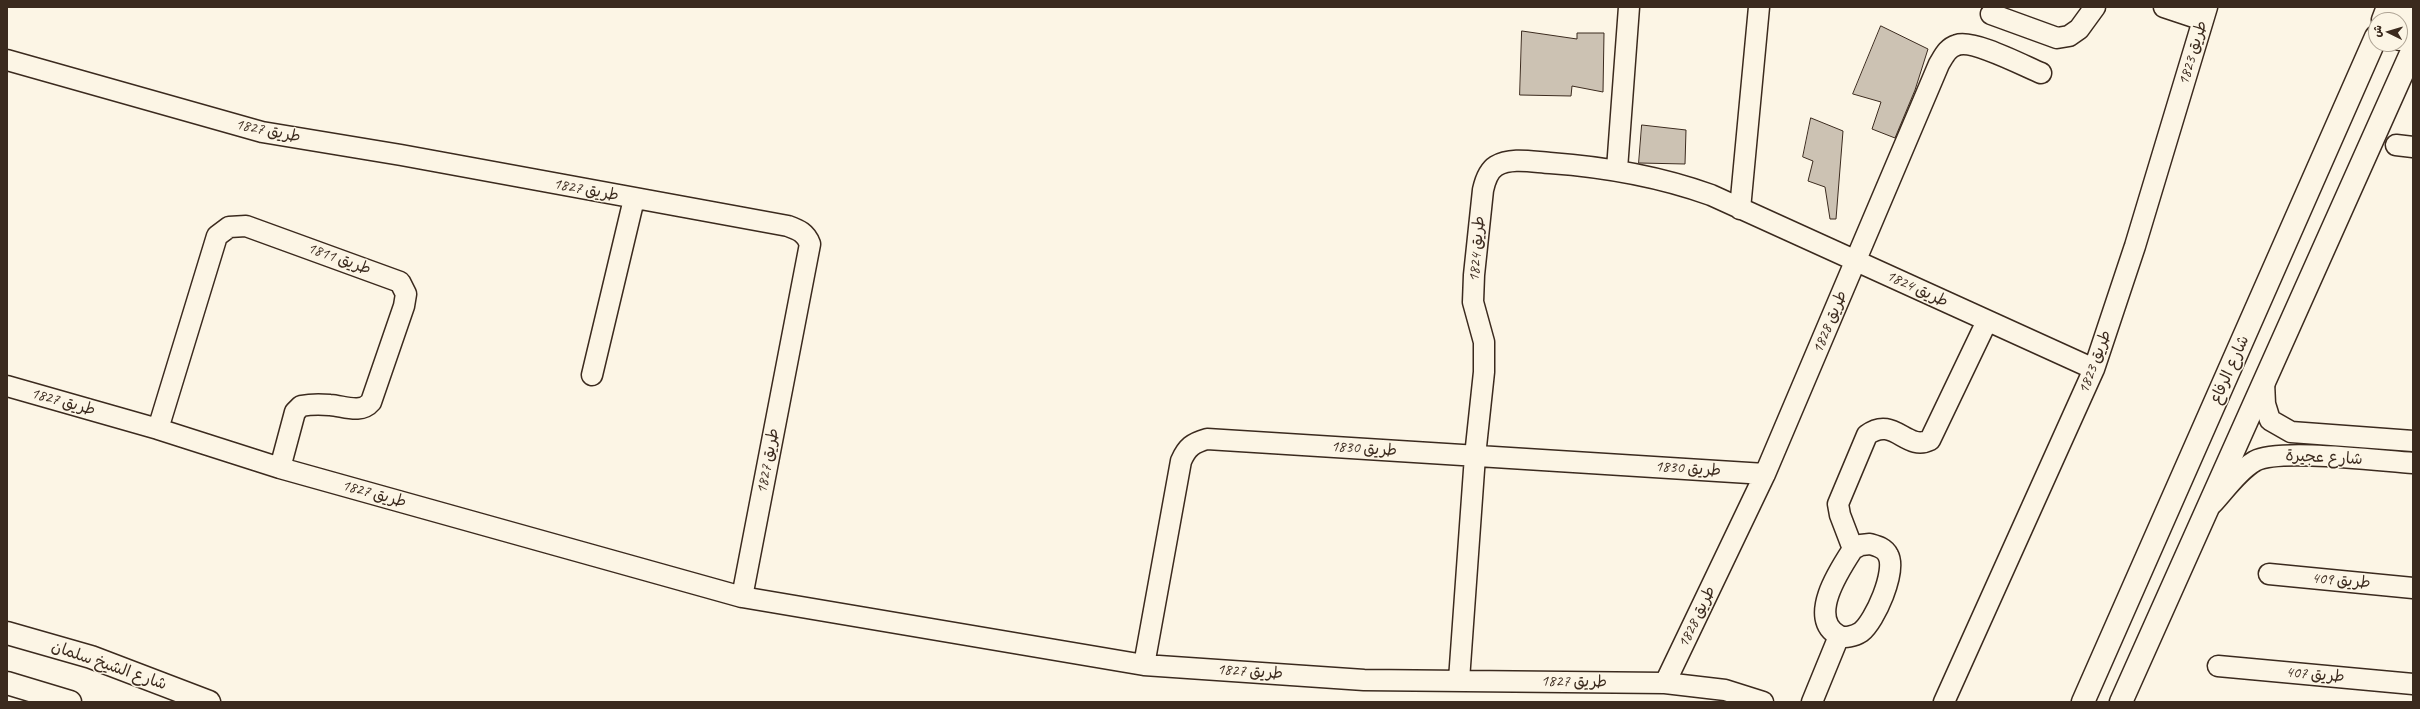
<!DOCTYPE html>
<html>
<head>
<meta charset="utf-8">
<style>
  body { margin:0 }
  #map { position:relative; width:2420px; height:709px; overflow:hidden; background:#fcf5e5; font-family:Caveat,"Playpen Sans Arabic",sans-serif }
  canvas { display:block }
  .frame { position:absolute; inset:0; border:8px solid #3b2a1e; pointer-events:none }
  .north { position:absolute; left:2368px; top:12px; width:40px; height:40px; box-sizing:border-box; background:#fcf5e5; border:1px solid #afa495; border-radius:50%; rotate:275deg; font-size:11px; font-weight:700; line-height:16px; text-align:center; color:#3b2a1e }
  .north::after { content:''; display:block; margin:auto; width:14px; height:18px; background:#3b2a1e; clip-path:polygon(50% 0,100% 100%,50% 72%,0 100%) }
</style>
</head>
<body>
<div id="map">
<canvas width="2420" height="709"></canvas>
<div class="frame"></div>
<div class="north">ش</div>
</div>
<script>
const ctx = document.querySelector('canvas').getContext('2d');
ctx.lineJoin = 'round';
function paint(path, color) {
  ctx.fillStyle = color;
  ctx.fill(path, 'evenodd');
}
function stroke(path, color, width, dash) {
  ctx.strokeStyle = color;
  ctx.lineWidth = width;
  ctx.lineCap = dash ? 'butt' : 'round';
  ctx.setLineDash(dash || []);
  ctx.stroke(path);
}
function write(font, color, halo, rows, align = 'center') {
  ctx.font = font + ' Caveat,"Playpen Sans Arabic",sans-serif';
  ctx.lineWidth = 3;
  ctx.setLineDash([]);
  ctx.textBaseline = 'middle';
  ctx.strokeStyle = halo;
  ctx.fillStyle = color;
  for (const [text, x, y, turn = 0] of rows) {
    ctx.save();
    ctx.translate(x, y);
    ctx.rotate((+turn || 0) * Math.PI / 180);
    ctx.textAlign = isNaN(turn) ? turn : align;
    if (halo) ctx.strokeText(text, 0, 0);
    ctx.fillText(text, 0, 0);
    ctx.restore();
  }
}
const building = new Path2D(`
  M1881,26L1928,49L1915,90L1895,138L1872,129L1881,102L1853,94Z
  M1522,31L1577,39V33H1604L1603,92L1572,86L1571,96L1520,95Z
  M1811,118L1843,131L1836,219H1830L1825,187L1808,181L1813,161L1803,157Z
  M1642,125L1686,130L1685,164L1639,163Z`);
paint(building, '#ccc2b3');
stroke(building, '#3b2a1e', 1);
const minor = new Path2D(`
  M2164,7L2203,20
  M1991,14L2057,38L2069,36L2079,29L2095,7
  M7,60L262,132L401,155L788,226C799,230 806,233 810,244L742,597
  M2396,145L2413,147
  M1617,169L1629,7
  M1740,209L1759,7
  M592,375L634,199
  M2264,382L2265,404L2270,420L2291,432L2413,441
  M7,386L158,429L280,468L742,597L1144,665L1364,680L1665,683L1725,690L1763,702
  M158,429L217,236L229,227L246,226L400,282L406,294L404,306L371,402C361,414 344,406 330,405C320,404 311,404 301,406L295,412L280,468
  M2212,504C2225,490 2238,471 2255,461C2279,448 2381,461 2413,463
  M1870,544C1877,546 1885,548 1888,555C1897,571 1875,621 1861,632C1855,636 1844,639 1838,635C1807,618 1840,569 1853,549L1861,545Z
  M1853,549L1840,515L1838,504L1867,435C1894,415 1906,452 1930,440L1987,321
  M2269,574L2413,588
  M1144,665L1181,461C1187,447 1193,443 1207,439L1765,474
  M2218,666L2413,684
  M1459,680L1475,456L1484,372V342L1473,302L1474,275L1483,190C1485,181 1488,171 1496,166C1511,157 1533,162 1550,163C1606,167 1658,176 1711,195L2094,369
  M1665,683L1765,474L1939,64C1944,56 1947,48 1957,45C1973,39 2024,66 2041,73
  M1812,702L1839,636
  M1944,702L2094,369L2135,246L2207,7`);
const major = new Path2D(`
  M2383,20L2388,7
  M2400,39L2411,7
  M7,633L91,657L209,702
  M7,683L70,702
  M2083,702L2376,37
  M2121,702L2413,49`);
stroke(minor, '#3b2a1e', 23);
stroke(major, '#3b2a1e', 25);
stroke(minor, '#fcf5e5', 20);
stroke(major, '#fcf5e5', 22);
write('16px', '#3b2a1e', '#fcf5e5', [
  ["طريق 1823",2193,53,-73],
  ["طريق 1827",268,131,12],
  ["طريق 1827",586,190,11],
  ["طريق 1824",1477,249,-85],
  ["طريق 1811",339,259,20],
  ["طريق 1824",1917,289,25],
  ["طريق 1828",1830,322,-67],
  ["طريق 1823",2095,362,-69],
  ["شارع الرفاع",2230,370,-66],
  ["طريق 1827",63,402,16],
  ["طريق 1830",1364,449,4],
  ["شارع عجيرة",2324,458,3],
  ["طريق 1827",768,461,-79],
  ["طريق 1830",1688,469,4],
  ["طريق 1827",374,494,16],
  ["طريق 409",2341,581,5],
  ["طريق 1828",1697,617,-64],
  ["شارع الشيخ سلمان",109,666,19],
  ["طريق 1827",1250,672,4],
  ["طريق 407",2315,675,5],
  ["طريق 1827",1574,682,1]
]);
</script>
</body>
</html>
